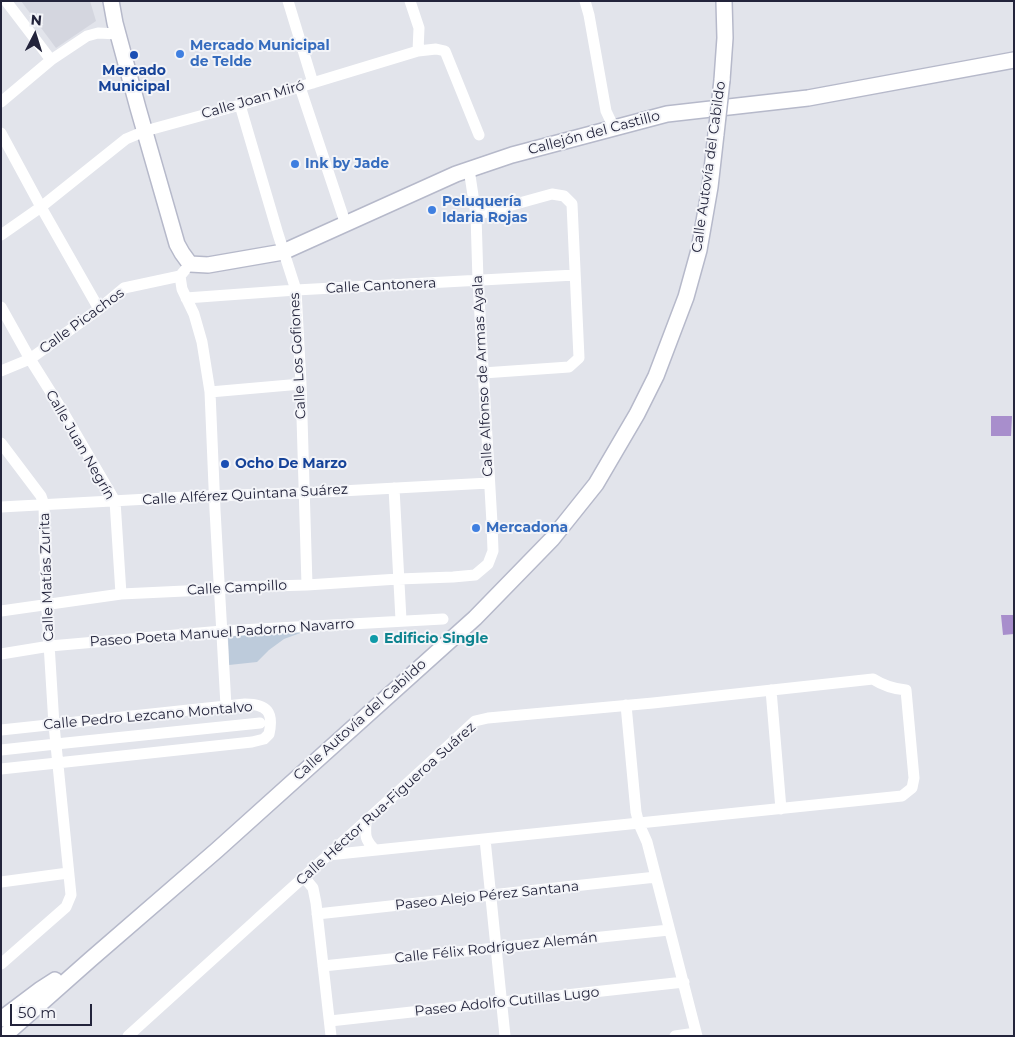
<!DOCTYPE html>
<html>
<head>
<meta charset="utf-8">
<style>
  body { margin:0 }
  #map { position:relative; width:1015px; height:1037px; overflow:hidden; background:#e2e4eb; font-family:Montserrat,sans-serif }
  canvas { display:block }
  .frame { position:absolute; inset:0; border:2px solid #23243b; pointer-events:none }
  .north { position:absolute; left:10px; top:10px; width:50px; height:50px; -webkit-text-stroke:4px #f3f4f8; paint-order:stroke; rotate:5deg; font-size:14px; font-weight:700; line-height:20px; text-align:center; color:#23243b }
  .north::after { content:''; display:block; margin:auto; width:18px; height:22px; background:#23243b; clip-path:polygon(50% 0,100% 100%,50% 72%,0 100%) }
  .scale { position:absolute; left:10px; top:1004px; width:82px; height:22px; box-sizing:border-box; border:2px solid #23243b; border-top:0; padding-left:6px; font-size:15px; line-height:18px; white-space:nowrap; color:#23243b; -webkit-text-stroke:4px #f3f4f8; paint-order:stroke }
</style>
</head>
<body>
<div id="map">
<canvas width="1015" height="1037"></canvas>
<div class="frame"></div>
<div class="north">N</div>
<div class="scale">50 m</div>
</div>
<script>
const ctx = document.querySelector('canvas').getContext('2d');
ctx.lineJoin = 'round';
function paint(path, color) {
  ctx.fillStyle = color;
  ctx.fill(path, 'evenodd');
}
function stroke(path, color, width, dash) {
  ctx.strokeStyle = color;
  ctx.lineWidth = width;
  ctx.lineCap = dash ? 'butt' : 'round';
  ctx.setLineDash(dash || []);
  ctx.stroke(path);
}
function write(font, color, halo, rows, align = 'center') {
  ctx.font = font + ' Montserrat,sans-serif';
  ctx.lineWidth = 4;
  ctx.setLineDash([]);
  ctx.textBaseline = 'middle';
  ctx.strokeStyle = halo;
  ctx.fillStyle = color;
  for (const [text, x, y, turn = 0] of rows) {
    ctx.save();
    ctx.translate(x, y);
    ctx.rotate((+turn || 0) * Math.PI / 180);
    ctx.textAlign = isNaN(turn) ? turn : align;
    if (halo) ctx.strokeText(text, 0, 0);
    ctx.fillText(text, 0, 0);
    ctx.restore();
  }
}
paint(new Path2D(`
  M21,1H90L96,21L56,48Z`), '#d4d6df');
paint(new Path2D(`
  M303,632L284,639L269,650L257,662L229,665L228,636Z`), '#bdcbdb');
paint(new Path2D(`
  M991,416H1012L1011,436H991Z
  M1001,615H1014V634L1003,635Z`), '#a88ecc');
const secondary = new Path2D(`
  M111,1L115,23L138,108L177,244L182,253L190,264L208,265L283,252L456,174L512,155L667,114L808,98L1014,60
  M722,80L725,38L724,1
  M1,1019L41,989L55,980
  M4,1036L91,959L217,850L475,618L552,539L596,484L637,414L656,376L686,297L699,250L710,187L716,134`);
stroke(secondary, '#b6b9ca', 18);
stroke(new Path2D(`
  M6,1L51,60
  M288,1L313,83
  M410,1L419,28L418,51
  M585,1L589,15L606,111L614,128
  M300,87L346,225
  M1,102L51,60L87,36L98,33L118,34
  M240,105L278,234L296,290L301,384L307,585
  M1,133L41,207L99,309
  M476,215L552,194L564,196L572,204L579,358L569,367L483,373
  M1,235L41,207L126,139L145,131L240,105L418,51L436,49L445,51L479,135
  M180,276L182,289L194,314L202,342L210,392L215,510L226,706
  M186,298L296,290L575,275
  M1,307L30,359L62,410L115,501L121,594
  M1,371L30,359L99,309L124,288L180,276L185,270
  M210,392L301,384
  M1,443L41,496L44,505L46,595L54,725L71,895L66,907L1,964
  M394,488L401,620
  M1,507L204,496L304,493L489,483
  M1,611L121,594L206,590L236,587L307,585L398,579L453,577L475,575L488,564L493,551L492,523L478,281L476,215L469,169
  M1,654L50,646L222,631L443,619
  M771,690L781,809
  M626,705L636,812L639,824L647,842L697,1036
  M1,730L245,704C267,704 274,712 269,734L264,739L252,742L1,769
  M1,750L56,744L260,723
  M366,822C365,836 365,840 375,850
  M485,839L505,1036
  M304,877L313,888L316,903L331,1036
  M1,882L68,873
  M317,914L656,877
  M323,966L669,930
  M330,1021L684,982
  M128,1036C170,998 212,960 254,922C328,855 402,789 475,721L488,718L653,703L873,679C884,686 893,689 906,690L914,778L912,788L902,796L328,855
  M675,1036L696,1033`), '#fff', 11);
stroke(secondary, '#fff', 15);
const secondaryBridge = new Path2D(`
  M716,134L722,80`);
stroke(secondaryBridge, '#b6b9ca', 18, []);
stroke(secondaryBridge, '#fff', 15);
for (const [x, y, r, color] of [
  [180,54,5,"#3f7fe0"],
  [134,55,5,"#1a4fb4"],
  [295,164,5,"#3f7fe0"],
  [432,210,5,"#3f7fe0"],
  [225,464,5,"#1a4fb4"],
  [476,528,5,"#3f7fe0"],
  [374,639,5,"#0f9aa8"]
]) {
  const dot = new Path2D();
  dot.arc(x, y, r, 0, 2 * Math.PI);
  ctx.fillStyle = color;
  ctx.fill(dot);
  stroke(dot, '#f3f4f8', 2);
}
write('bold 14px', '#366cbe', '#f3f4f8', [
  ["Mercado Municipal",190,46],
  ["de Telde",190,62],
  ["Ink by Jade",305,164],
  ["Peluquería",442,202],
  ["Idaria Rojas",442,218],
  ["Mercadona",486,528]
], 'left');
write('bold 14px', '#164399', '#f3f4f8', [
  ["Mercado",134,71],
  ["Municipal",134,87],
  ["Ocho De Marzo",235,464,"left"]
]);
write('14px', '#23243b', '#f3f4f8', [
  ["Calle Joan Miró",253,100,-16],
  ["Callejón del Castillo",594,133,-15],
  ["Calle Autovía del Cabildo",709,167,-82],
  ["Calle Cantonera",381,286,-3],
  ["Calle Picachos",82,321,-36],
  ["Calle Los Gofiones",298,356,-93],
  ["Calle Alfonso de Armas Ayala",483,376,-93],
  ["Calle Juan Negrín",80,445,60],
  ["Calle Alférez Quintana Suárez",245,495,-3],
  ["Calle Matías Zurita",47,577,-92],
  ["Calle Campillo",237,588,-3],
  ["Paseo Poeta Manuel Padorno Navarro",222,633,-4],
  ["Calle Pedro Lezcano Montalvo",148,716,-5],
  ["Calle Autovía del Cabildo",360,720,-42],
  ["Calle Héctor Rua-Figueroa Suárez",386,804,-42],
  ["Paseo Alejo Pérez Santana",487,896,-6],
  ["Calle Félix Rodríguez Alemán",496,948,-6],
  ["Paseo Adolfo Cutillas Lugo",507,1002,-6]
]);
write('bold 14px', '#0d838f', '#f3f4f8', [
  ["Edificio Single",384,639]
], 'left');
</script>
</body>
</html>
